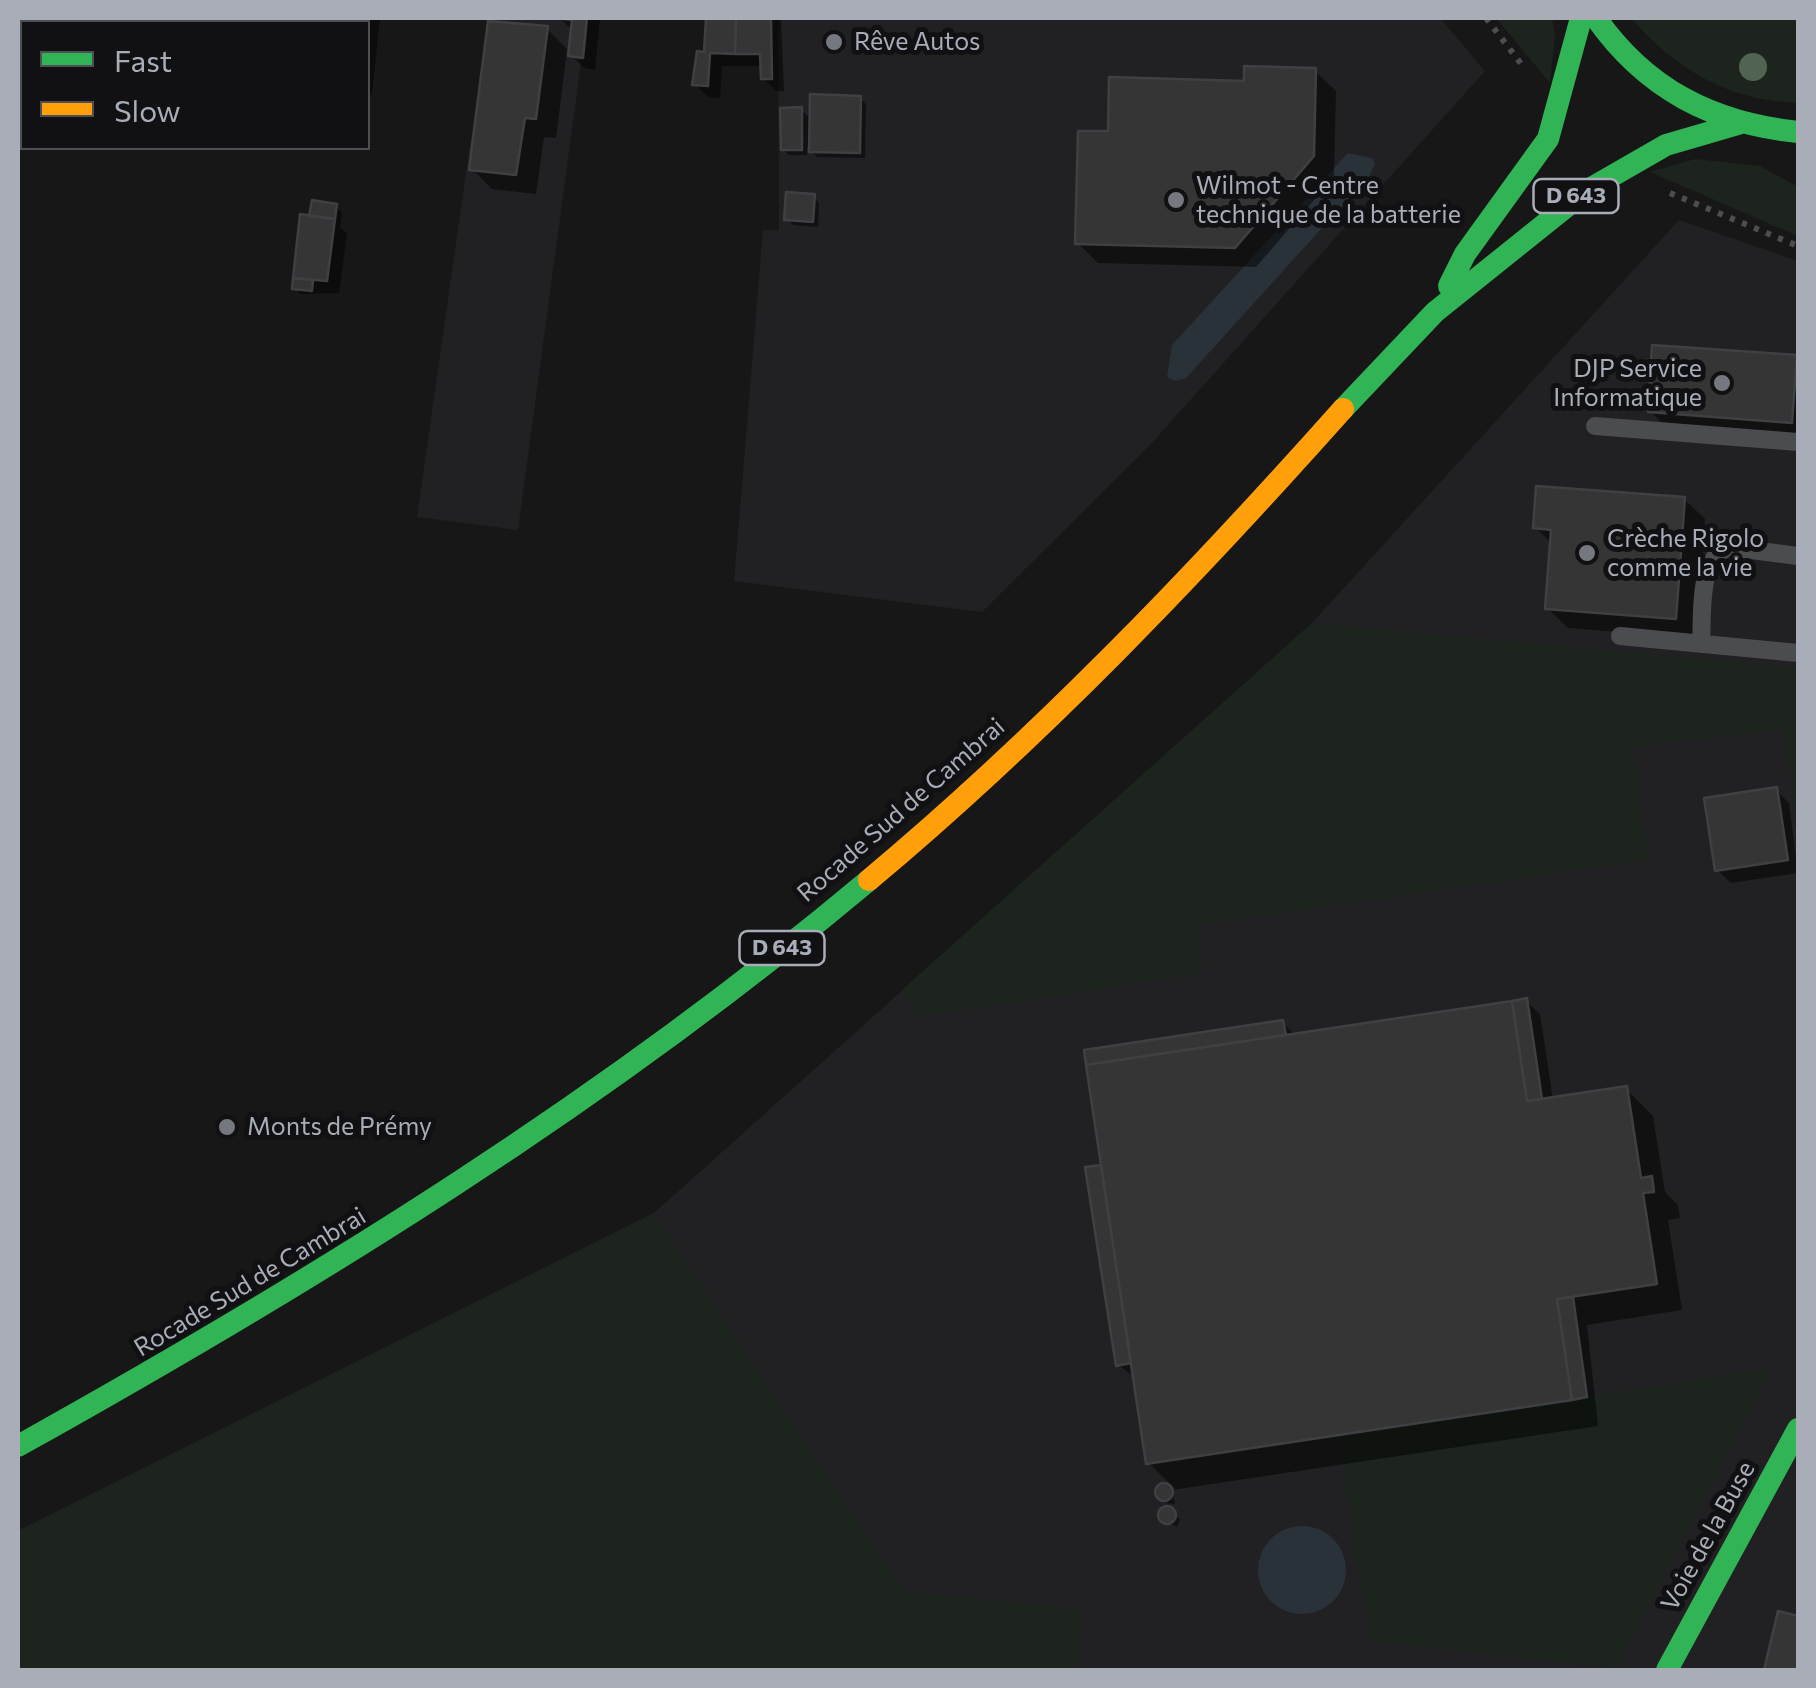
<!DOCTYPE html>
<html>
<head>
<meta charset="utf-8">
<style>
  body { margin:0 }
  #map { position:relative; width:1816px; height:1688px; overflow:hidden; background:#171717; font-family:Commissioner,sans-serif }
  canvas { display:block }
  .frame { position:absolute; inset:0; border:20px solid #a8adb8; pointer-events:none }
  .legend { position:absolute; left:20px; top:20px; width:350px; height:130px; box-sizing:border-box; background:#111113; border:2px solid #4d4f55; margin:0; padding:12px 18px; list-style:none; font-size:30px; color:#a8adb8 }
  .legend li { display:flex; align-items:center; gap:20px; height:50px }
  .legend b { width:50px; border:2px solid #4d4f55 }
</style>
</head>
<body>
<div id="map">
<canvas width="1816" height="1688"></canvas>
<div class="frame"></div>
<ul class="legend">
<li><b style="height:12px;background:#30b455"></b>Fast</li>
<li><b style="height:12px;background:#ff9f0a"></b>Slow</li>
</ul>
</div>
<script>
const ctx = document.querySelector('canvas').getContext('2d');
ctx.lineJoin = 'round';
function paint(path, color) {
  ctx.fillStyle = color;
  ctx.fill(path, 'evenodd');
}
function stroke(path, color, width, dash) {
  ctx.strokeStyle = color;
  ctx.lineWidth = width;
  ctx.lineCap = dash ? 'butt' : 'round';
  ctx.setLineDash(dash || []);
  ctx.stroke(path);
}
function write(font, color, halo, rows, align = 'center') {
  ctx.font = font + ' Commissioner,sans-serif';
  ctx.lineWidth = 10;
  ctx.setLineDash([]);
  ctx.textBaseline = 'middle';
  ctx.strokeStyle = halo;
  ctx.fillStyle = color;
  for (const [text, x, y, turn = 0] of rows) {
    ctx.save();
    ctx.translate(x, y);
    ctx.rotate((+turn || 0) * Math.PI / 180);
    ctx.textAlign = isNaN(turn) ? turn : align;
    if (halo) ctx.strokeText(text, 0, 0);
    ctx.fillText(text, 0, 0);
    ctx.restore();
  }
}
paint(new Path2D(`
  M488,18H587L518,530L417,517Z
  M778,18H1440L1485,71L1150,445L982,612L734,581L763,230H779Z
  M1679,220L1798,261V1670H18V1531L654,1213L1312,623Z`), '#212123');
paint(new Path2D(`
  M1496,18H1552L1555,36L1550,83Z
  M1631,18H1798V103C1729,101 1675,69 1631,18Z
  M1695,159L1760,166L1798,187V236L1650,172Z
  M1312,623L1798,668V830L1784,729L1633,747L1648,860L1196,925L1203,973L917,1017L904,988Z
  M654,1213L904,1591L1084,1610L1077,1670H18V1531Z
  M1772,1368L1616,1668L1370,1641L1338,1435Z`), '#1d241e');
paint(new Path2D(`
  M1348,153L1372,158L1375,163L1370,175L1186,378L1175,381L1167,377L1172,345Z
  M1258 1570a44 44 0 1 1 88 0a44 44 0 1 1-88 0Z`), '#2a3239');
paint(new Path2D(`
  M18,18H40L39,22H22V78H18Z
  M291,18H307L306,22H290Z
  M333,18H380L372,94L368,93V22H333Z
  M560,18H600L595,70L584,68L567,51L556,138L544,137L536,194L492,189L472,169L547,29L571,53L573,31Z
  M709,18H781L784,91H776L763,78V66H722L720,98L708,97L695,84L706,55Z
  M1315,71L1336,91L1334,177L1256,267L1098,263L1078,243L1110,134L1246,83Z
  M860,98L866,104L865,158L817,157L807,147V155H789L783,149L801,110L812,120Z
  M813,197L819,203L818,227L793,225L787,219Z
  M336,207L342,213L340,227L347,234L339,293L301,294L295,288L302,217L311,218Z
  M1796,357L1798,441L1670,431L1650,411Z
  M1684,499L1705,519L1696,638L1568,628L1547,608L1552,544L1535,527Z
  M1776,790L1789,803L1798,873L1731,883L1717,870Z
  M1526,1001L1540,1014L1553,1100L1626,1089L1653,1116L1665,1192L1678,1205L1680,1218L1668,1220L1682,1310L1587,1325L1598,1426L1172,1490L1175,1504L1166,1503L1160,1488L1175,1489L1149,1463L1136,1378L1118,1365L1100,1168L1105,1172L1283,1023L1296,1036Z
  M1165,1510L1180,1519L1177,1527L1162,1519Z`), '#0007');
const building = new Path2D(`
  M18,18H27L22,22V65H18Z
  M331,18H366V22H330Z
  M587,18L583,58L568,56L572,20L557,18Z
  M706,18H736L735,54L710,53L708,86L692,85L697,51L704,52Z
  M736,18H771L772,79H761L760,54H735Z
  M488,21L548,26L536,119L525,118L516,175L469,170Z
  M1244,66L1316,68L1314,156L1235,248L1075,244L1078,131H1108L1109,77L1244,81Z
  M810,94L861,96L860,153L809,152Z
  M802,107V150H781L780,108Z
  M786,192L815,194L813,222L784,220Z
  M312,200L337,204L335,219L309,216Z
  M300,214L335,219L327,281L293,278Z
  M293,278L313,280L312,291L292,289Z
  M1652,345L1797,355L1792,423L1648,412Z
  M1536,486L1685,497L1676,619L1545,609L1551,530L1533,528Z
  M1777,787L1788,860L1715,871L1704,798Z
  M1527,998L1542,1099L1527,1101L1512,1001Z
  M1512,1001L1527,1101L1627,1086L1641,1178L1652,1176L1654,1192L1643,1193L1657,1284L1557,1299L1572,1400L1146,1464L1086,1065Z
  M1283,1020L1286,1035L1086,1065L1084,1050Z
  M1101,1165L1131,1363L1116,1366L1085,1167Z
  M1573,1297L1587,1397L1572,1400L1557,1299Z
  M1155 1492a9 9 0 1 1 18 0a9 9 0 1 1-18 0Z
  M1158 1515a9 9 0 1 1 18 0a9 9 0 1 1-18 0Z
  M1778,1611L1798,1616V1670H1764Z`);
paint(building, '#353536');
stroke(building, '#3f4043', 2.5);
stroke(new Path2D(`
  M1486,18L1522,65
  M1670,193L1798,246`), '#4d4e52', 6, [5, 8]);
stroke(new Path2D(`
  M1595,426L1798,442
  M1620,636L1798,653
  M1701,644C1703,614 1697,561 1728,547L1798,556`), '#4b4c50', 18);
stroke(new Path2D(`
  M1596,18C1646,89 1712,123 1798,132
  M1449,286L1465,254L1548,139L1581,18
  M1343,409L1435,312L1586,191L1666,145L1738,124
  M18,1446C316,1280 607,1100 869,880
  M1667,1670L1798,1429`), '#30b455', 22);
stroke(new Path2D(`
  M869,880C1040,737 1195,575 1343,409`), '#ff9f0a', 22);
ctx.fillStyle = '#506451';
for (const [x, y] of [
  [1753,67]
]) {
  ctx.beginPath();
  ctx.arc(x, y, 14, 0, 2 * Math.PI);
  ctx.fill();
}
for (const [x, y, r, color] of [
  [834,42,10,"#757880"],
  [1176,200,10,"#757880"],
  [1722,383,10,"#757880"],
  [1587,553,10,"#757880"],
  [227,1127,10,"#757880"]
]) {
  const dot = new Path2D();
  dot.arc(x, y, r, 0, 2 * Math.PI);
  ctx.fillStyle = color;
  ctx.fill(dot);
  stroke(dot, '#111113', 4);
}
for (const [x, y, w] of [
  [1576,196,85],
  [782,948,85]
]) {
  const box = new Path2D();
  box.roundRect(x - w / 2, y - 17, w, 34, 8);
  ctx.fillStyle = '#111113';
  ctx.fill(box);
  stroke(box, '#a8adb8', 2.5);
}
write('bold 22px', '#a8adb8', null, [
  ["D 643",1576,196],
  ["D 643",782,948]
]);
write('25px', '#a8adb8', '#111113', [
  ["Rêve Autos",854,42],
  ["Wilmot - Centre",1196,186],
  ["technique de la batterie",1196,215],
  ["DJP Service",1702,369,"right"],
  ["Informatique",1702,398,"right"],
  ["Crèche Rigolo",1607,539],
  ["comme la vie",1607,568],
  ["Monts de Prémy",247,1127]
], 'left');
write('25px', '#a8adb8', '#111113', [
  ["Rocade Sud de Cambrai",901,810,-41],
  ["Rocade Sud de Cambrai",250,1282,-31],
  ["Voie de la Buse",1708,1536,-61]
]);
</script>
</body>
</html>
